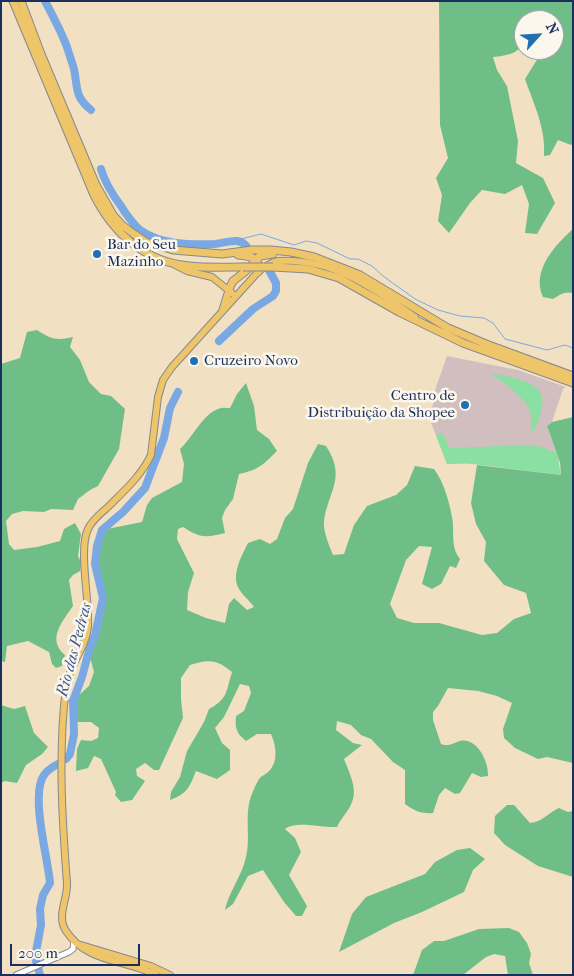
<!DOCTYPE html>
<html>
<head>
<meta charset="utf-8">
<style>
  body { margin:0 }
  #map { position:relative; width:574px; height:976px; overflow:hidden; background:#f2e0c3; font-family:"IM FELL French Canon",serif }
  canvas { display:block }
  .frame { position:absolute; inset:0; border:2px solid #1b2f5e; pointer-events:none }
  .north { position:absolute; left:514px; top:10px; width:50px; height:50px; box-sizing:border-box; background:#fbf7ec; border:1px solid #a1a7b3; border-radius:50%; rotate:64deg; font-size:14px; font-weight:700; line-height:20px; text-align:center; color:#1b2f5e }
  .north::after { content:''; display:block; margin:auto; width:18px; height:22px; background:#1f6fb2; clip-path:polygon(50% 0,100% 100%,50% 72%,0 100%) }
  .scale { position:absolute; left:10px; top:944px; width:130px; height:22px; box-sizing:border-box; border:2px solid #1b2f5e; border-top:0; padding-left:6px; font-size:15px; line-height:18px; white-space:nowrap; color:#1b2f5e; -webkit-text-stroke:4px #fbf7ec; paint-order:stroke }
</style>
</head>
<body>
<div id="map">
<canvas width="574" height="976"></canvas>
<div class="frame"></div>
<div class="north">N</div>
<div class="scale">200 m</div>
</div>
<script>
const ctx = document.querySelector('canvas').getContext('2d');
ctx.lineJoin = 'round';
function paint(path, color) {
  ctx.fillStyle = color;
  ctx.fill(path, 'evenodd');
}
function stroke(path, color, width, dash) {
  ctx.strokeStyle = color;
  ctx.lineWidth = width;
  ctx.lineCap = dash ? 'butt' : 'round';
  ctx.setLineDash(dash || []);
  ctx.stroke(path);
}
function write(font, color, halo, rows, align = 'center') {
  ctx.font = font + ' "IM FELL French Canon",serif';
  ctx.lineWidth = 5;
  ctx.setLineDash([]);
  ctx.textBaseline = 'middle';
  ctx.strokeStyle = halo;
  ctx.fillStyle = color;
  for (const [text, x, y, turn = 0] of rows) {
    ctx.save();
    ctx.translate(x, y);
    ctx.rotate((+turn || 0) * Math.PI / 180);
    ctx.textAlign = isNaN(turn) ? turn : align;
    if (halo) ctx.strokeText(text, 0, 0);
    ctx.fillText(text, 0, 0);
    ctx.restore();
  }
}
paint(new Path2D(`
  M447,356L518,370L566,387L563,389L552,422L547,426L560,462L447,464L430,420L436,387Z`), '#d1bfbf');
paint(new Path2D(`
  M490,373C503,376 538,380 542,396C544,406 538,421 535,430L531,431C531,425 532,417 530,411C523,394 503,383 490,373Z
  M443,433L449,448L530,445L542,447L557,453L561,475L465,463L447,464L436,435Z`), '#8adfa2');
paint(new Path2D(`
  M439,1H573V143L571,145L558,140L550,155L544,156C546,128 534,105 525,79L543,50H554V32L558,25L554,24V20H524C524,48 523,54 493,57L497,70L507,86L518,141L516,163L543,178L555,203L537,234L525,233L529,204L522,185L505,194L482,190L470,203L449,233L438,221L442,195L436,178L448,158L440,125Z
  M573,229V293C565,291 559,295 553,299L543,297C531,271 555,245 573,229Z
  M37,330C51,339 56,341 73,337L70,347L80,360L89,382L101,394L111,396L125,409L119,449L98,486L90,490L78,499L73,510L51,509L44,512L23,511L12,514L6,521L9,544L14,550L37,547L60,541L64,529L75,523L81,534L78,556L81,562L80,571L73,575L69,580L73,606C63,621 46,639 65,655L62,666L56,668L52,664L49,652L28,641L7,646L5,662L1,661V364L20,358L27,332Z
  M246,383L254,406L257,430L269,439L277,451C263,465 258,470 239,474L233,499L225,510L222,518L225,533C205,538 200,538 183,527L178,529L177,539L194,573L188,592L187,610L206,618L225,623L229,604L234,598L247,610L254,607C249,600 240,593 237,585C233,571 242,555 248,543L260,539L270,544L277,539L285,518L293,509L308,463L318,444L326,446C347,478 328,491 324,521C323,531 329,545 333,555L344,554L354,525L367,506L396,495L407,485L415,466L434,469C444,482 449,501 452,517C455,533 450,546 460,559L456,568L450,566L441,584L432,589L422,584L432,547L419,546L406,560L390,604L397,618L414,623H439L482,635L497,633L514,619L531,613L526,593L504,585L484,561L486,542L476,524L471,503L477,465L561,475L560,462L547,426L552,422L573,417V763L547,757L538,759L515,748L504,738L503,729L512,703L497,696L478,691L448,688L438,706L433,712V720L441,744C449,747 453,743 460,741C477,737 489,762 488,776L481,777L472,773L460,793L455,794L445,788L439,795L433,813C421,814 415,811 405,804V770L393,762L371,739L361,735L351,725L337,721L336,730L353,743L362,745L344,759C349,772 358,789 352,802C349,811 341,818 337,827C323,828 296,820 285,829L295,838L301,852L289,875L307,906L302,916H296L284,902L263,870L248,876L233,904L225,910C229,891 242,876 246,857C251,837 244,816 251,796C253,791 256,784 259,779C261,776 265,775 268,772C279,763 276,745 271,734H257L246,741C236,733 235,728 236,716L244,711L251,693L249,686L240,684L224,717L215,728L222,743L230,750V770L217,779L196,771C189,788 188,793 170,800L171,792L180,777L187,751L204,722L209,709C228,699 226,691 232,672C217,659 208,659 190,665L181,678V699L183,718L159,770H154L145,763L136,769L137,776L145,781L132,800L121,802L115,795L116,792L101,759L94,756L88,768L76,771L77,749L81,740L91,741L98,738L99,728L91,722H76L75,708L79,695L89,686L94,672L90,657L101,626L105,605L95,564L97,546L102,530L142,522L147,505L152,498L182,482L184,464L180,449C193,437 203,414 218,409C222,407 227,408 230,408L237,394Z
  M1,705L14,709L25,706L34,733L48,747L42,754L26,765L17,783L5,781L1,783Z
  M507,805H514L530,823C542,822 548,813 559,808L568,812L573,811V877L538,866L505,845L494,833L495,816Z
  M470,848L485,859L473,870L464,892L422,912L394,923L339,952L352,914L366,897L425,874L435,862L457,850Z
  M509,928L519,932L527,943L531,954L529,963L533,975H508L505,956L494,954L486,957L463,975H413L422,950L434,941H444L479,929Z`), '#6fbe88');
stroke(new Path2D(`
  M237,240L261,234L294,245L306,241L317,243L350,259H358L372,266L383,276L415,299L438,310L460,316L484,318L493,323L505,339L547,350L565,345L573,348`), '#79a8e3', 1);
stroke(new Path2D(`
  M45,1C53,16 61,31 67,47C69,54 72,62 74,69C78,88 74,96 91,110
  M101,169C105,183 112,194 121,206C125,213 134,225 140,230C161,245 190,245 215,244C227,243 239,236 247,247
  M219,341L253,309L273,296L276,291V283L270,272
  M66,759L70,754L74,734L73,701L82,677L90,647L95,635L103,598L95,564L97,546L102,530L123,512L145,488L164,438L170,408L178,392
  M40,975L35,957L41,925L40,909L43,895L50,883C48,858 30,795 44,775C48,769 54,766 60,763`), '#79a8e3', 8);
const minor = new Path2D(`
  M16,975L69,952L73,949L74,940`);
const major = new Path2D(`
  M175,265L187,271L212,277L232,293
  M81,945L151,966L170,975
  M156,975C125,959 88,964 66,931C56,916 68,899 67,883C62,818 58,752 66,687C69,665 86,648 88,627C90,600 78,551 88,529C92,520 101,513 108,507C124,491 141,476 151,455L158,397L163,380L172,367L258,272C263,268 268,264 274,262C281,260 287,261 294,261C340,263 378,292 415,317`);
const highway = new Path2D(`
  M13,1L94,195C113,233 145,262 189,266C207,268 225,267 243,267
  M21,1L41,54L96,185L113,215L122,225L134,234L146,242L173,250L222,254L252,250H271L291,252L314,257L360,275L448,328L486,344L573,376
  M238,255C250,256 261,257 258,272
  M273,267L308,269L339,278L399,312L463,343L573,383
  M223,310L230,287L233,281L246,271L260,256L273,254`);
stroke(minor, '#868890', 7);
stroke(major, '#868890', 8);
stroke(highway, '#868890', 9);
stroke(minor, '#fff', 5);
stroke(major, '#eec569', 6);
stroke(highway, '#eec569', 7);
const highwayBridge = new Path2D(`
  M243,267H273`);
stroke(highwayBridge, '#868890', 9, []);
stroke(highwayBridge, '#eec569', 7);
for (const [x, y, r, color] of [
  [97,254,5,"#1f6fb2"],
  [194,361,5,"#1f6fb2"],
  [465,405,5,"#1f6fb2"]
]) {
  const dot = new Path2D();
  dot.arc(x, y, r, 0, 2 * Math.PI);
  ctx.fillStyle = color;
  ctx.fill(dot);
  stroke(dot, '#fbf7ec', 2);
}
write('15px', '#1b2f5e', '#fbf7ec', [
  ["Bar do Seu",107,245],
  ["Mazinho",107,262],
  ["Cruzeiro Novo",204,361],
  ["Centro de",455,396,"right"],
  ["Distribuição da Shopee",455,413,"right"]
], 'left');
write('italic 16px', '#3c598d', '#fbf7ec', [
  ["Rio das Pedras",75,650,-75]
]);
</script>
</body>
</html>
